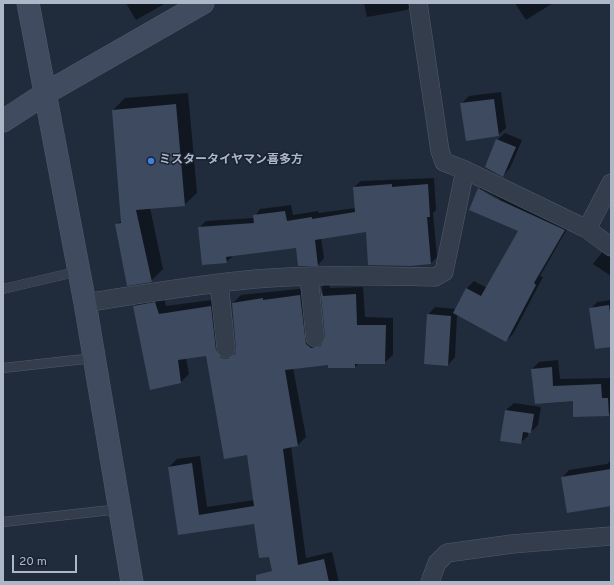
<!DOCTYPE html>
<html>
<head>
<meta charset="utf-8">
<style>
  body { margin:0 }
  #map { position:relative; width:614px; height:585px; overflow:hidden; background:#202b3c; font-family:Overpass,sans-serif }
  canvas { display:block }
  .frame { position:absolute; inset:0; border:4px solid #aeb7c8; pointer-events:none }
  .scale { position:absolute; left:12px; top:555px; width:65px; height:18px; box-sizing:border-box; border:2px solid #aeb7c8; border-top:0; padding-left:5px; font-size:12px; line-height:14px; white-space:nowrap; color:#aeb7c8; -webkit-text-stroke:3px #192231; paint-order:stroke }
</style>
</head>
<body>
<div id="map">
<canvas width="614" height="585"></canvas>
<div class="frame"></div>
<div class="scale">20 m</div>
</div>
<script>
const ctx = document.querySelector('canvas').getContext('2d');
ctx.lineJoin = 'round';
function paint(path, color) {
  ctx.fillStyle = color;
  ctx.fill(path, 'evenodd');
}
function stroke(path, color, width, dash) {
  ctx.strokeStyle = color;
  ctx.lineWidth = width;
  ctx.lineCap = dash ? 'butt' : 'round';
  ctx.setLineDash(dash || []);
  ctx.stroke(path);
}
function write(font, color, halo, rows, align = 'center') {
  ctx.font = font + ' Overpass,"Noto Sans JP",sans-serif';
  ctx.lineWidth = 3;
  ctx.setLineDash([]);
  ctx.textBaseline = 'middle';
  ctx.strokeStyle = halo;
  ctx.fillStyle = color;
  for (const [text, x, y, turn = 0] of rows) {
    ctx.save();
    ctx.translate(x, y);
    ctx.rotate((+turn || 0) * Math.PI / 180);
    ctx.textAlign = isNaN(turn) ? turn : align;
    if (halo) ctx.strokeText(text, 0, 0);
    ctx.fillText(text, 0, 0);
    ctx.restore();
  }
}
paint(new Path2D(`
  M126,3H166L136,20Z
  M364,3H414L407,10L367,17Z
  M515,3H553L526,20Z
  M501,92L506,128L498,135L462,103L469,96Z
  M188,93L197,193L184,205L150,208L163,269L151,281L116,225L122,220L113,110L125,98Z
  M505,133L522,140L510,168L503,176L497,140Z
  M434,178L436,210L433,213L437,257L431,263L367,231L321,238L324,258L318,265L296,247L233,256L226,262L199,228L206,221L254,218L260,209L291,205L293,215L318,211V213L356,208L354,187L361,181Z
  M486,182L571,222L540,276L543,277L513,334L506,341L457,315L455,357L448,365L428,315L435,307L456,309L467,288L474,281L487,288L520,230L471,209L479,189ZM481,189L500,199L499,201L481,191Z
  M608,245L611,248V276L593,264Z
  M329,280L330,288L363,287L365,317L393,318V355L384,363H359L355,367L329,363L293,368L306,437L298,445L291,446L306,558L332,552L339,582H276L270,556L255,523L179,534L169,467L177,459L200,456L207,507L254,500L248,454L206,355L186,358L189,374L181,382L134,306L142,298L163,295L166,306L219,299L229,351L236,352L237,348L233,303L241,295L308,288L318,340L324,341L326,338L322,287Z
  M611,300V346L591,309L597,302Z
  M558,360L560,379L611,378V412L608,415L574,400L536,403L532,369L539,362Z
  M514,403L541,407L538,425L531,432H528V436L520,443L506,410Z
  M611,460V501L562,478L569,470L607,464Z`), '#0007');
paint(new Path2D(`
  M494,99L499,136L466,141L460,103Z
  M176,104L185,206L136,210L152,282L127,286L115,224L121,223L112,110Z
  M496,139L516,147L503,177L485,167Z
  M392,184V187L428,184L430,217H427L431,264L410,266L368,265L366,232L315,240L318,266H298L296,248L226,257L227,263L202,265L198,227L254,223L253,215L285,211L287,221L312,217V219L355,212L353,187Z
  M478,188L495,198L565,230L534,283L536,285L506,342L453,313L466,288L481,296L518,231L469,210Z
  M320,286L323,296L356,294L357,325H386L385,364H355V368H328V365L285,370L298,446L283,449L298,565L324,559L329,582H256V575L272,571L269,557L259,558L254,524L178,535L168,467L192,463L199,515L254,506L247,455L224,459L206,356L178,360L181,383L150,390L133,306L155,302L159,314L211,306L216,350L221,358L227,359L235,354L236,348L232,303L263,298V300L300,295L306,344L311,348L321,346L325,337Z
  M609,305L611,320V347L595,349L589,308Z
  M427,314L451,316L448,366L424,364Z
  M552,367L553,386L601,384L602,398H595H608L609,416L573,417V401L535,404L531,369Z
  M505,410L534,414L531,433L523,432L521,444L500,441Z
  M611,469V506L567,513L561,477Z`), '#3e4a5f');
const lane = new Path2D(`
  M3,289L71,273
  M3,368L94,358
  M3,522L120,509`);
const street = new Path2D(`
  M418,3L440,151L444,162L465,170L587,229L611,247
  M587,229L611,183
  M309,277L315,338
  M219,283L226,349
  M85,303C142,294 199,284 256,279C315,274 376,276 435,277L444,272L465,170
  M430,582L437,563L447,553L512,544L611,536`);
const secondary = new Path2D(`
  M28,3L85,303L132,582
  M3,121L46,93L203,3`);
stroke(lane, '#515a6a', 10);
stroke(street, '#515a6a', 19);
stroke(secondary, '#515a6a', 23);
stroke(lane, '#343d4c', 9);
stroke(street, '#343d4c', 18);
stroke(secondary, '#414b60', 22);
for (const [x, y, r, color] of [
  [151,161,4,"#3f7fe0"]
]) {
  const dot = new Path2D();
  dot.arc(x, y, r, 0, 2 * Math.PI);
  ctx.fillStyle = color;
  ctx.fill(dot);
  stroke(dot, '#192231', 1.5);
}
write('bold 12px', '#aeb7c8', '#192231', [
  ["ミスタータイヤマン喜多方",159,161]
], 'left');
</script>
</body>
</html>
